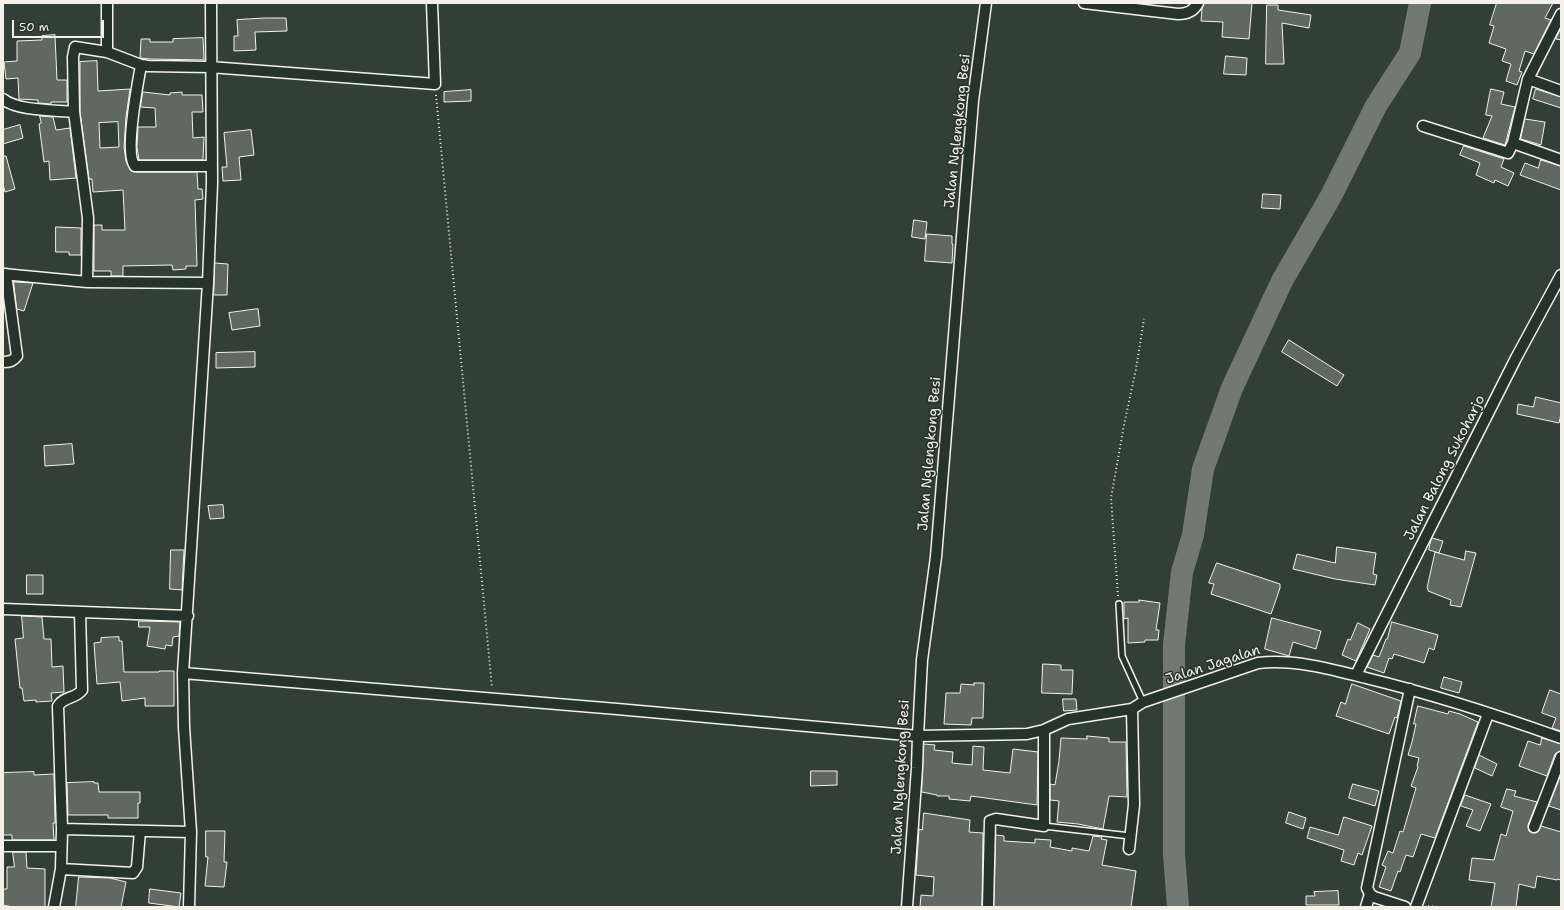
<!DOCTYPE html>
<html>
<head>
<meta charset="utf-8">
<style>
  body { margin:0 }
  #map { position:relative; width:1564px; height:910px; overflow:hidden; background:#323e38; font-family:"Shantell Sans",sans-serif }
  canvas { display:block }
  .frame { position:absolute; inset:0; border:4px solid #f4f1e8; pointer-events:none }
  .scale { position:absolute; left:12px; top:20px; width:92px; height:18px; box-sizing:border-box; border:2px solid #f4f1e8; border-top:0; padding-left:5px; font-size:12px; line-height:14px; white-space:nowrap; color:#f4f1e8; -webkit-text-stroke:3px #26332d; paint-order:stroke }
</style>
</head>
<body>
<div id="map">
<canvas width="1564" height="910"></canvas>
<div class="frame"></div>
<div class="scale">50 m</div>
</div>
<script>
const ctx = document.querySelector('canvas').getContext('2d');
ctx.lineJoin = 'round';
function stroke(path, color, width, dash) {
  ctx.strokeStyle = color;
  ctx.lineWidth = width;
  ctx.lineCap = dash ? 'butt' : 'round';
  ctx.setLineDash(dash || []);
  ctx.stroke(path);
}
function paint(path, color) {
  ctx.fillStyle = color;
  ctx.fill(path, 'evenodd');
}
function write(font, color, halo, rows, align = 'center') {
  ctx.font = font + ' "Shantell Sans",sans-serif';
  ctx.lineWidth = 3;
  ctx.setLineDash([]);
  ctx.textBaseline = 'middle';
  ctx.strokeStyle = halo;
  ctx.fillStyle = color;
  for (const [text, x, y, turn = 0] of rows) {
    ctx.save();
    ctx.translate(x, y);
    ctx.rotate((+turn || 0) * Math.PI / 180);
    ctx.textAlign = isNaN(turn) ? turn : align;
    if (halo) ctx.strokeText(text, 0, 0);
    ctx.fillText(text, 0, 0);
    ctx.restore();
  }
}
stroke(new Path2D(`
  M1178,907L1174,854V645L1182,572L1193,535L1203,469L1232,388L1282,281L1331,196L1376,106L1410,53L1420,3`), '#727972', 22);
const building = new Path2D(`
  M1204,3H1252L1249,39L1222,37L1223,22L1201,21L1202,9Z
  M1497,3H1553L1545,18L1551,20L1534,54L1525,51L1519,71L1522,72L1517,85L1506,81L1511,64L1502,61L1506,49L1489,43L1494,26L1490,25Z
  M1267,5H1278V10L1311,15L1309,28L1282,23L1284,64H1266Z
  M265,18H286L287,31L255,32L256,50L234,51V36H238L237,20Z
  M1561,28V40L1556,39Z
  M55,35L57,80H67V102H51V104L38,103V100L19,99L18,78L6,79L4,62L17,61V41L42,40V36Z
  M203,38L204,60L150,59L140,58L141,39H150V42H173V39Z
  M1226,56L1247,58L1246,75L1224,74Z
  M97,61L98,91L130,89L126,117L124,147L126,161L131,171L135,172H197L198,189H202L203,199L195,200L197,266H186V269L173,270L172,265L123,266V276H111V271H94V225H102V230H125L123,190L93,192L92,179H89L80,112V62ZM118,122L119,147L100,148L99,123Z
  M1491,89L1504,92L1501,104L1515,107L1505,145L1483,138L1492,116L1486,115Z
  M1536,89L1561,97V108L1533,99Z
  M471,90V101L444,102V92Z
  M143,92L170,95V93L182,92V95H202L203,112H192L193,138L204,137L203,160H139L137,147L138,127H156L155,108L141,107Z
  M40,116L53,117L56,130L70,128L76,178L50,180L49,161L44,162L39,124L41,123Z
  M1525,119L1545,122L1541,145L1521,139Z
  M20,125L23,138L3,144V130Z
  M251,130L254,155L239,157L241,180L223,181L222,167H227L224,133Z
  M1464,146L1504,159L1501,167L1514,173L1508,186L1495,180L1494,183L1476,175L1480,163L1460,155Z
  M3,156H6L15,189L5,192L3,184Z
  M1541,160L1561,166V190L1520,175L1525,163L1538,168Z
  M1263,194L1281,195L1280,209L1262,208Z
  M914,220L927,222L925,239L912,237Z
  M56,227L81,228V255H69V252H56Z
  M927,234L952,236V244H953L952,263L925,261Z
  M215,263L228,264L227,295H214Z
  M14,282L33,283L24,311L17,309Z
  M258,309L260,326L232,330L229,313Z
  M1289,340L1344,375L1337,386L1282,352Z
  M255,352V367L216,368V353Z
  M1536,397L1561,403V414L1559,423L1517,414L1518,404L1533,407Z
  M72,444L74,464L45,466L44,446Z
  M223,505L224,518L210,519L208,506Z
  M1432,538L1443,541L1439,553L1429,550Z
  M1337,547L1376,553L1373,574L1377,575L1375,585L1335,579L1293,569L1297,554L1335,563Z
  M171,550H184L182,590L170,589Z
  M1466,551L1476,553L1461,607L1450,605L1451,600L1428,591V589L1427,588L1435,552L1464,560Z
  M1217,563L1280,584V588L1271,614L1211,594L1214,584L1209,583Z
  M27,575H43V594H27Z
  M1139,600L1160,603L1156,630H1159L1158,640H1145V642L1128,643V618L1124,619V602H1139Z
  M22,616L42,617L44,639H51L52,667L63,666L64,692L51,693L52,701L36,702V700L24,701L22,688H20L15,639L23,638Z
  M1272,618L1321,631L1316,649L1293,642L1289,656L1265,649Z
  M139,621L180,622L179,636L173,637L172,646L166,645L165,649L147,646L150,627H139Z
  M1392,622L1438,635L1434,650L1429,648L1424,663L1394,654L1392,659L1389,658L1384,673L1367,667L1373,655L1379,657L1386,639H1387Z
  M1358,623L1370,629L1356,661L1342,655L1348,639L1350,640Z
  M119,637V641H122L124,672H159V671H174V706H145V698L122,701L120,682L97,684L94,643L101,642V638Z
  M1043,664L1061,665V670H1073L1072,694L1042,693Z
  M1444,677L1462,682L1459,693L1441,688Z
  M974,683H984L983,718H972L971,725L944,724L946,693H960L961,684L974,685Z
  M1352,684L1401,701L1397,718L1395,717L1389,734L1336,716L1341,702L1345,704Z
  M1550,690L1561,694V731L1552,728L1556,718L1542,713Z
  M1063,699H1076L1077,710L1064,711Z
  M1418,706L1448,714L1449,711L1460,714L1478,722L1435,838L1421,834L1413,857L1406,855L1400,872L1398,871L1391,891L1379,887L1386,867L1382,865L1388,851L1393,853L1400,831L1403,832L1416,788L1411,786L1418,767L1417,766L1419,758L1408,755L1412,742L1416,724H1414Z
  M1087,736L1109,738V742H1126L1127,797L1109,796L1103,829L1078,824L1057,822L1059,801L1050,800V784L1055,785L1059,761L1061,738L1087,739Z
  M1542,738L1561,744V751L1555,754L1547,776L1519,766L1528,741L1540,745Z
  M924,744L935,745L934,750L953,752L952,763L972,765L973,746L984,747L983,770L1010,773L1013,749L1038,752L1037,805L971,796L970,801L949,799V796H937V795L922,792Z
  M1479,755L1497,764L1492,776L1475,768Z
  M811,771H837V785L811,786Z
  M34,772V775L54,774L55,823H53L54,840H12V835H3V773Z
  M1561,775V810L1549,806Z
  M94,782V783H98L99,792H140V803H138V818H108V815H68L67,783Z
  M1353,784L1379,791L1375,806L1349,798Z
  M1507,789L1516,791L1514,796L1537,802L1528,825L1529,831L1532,833L1538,832L1541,826L1561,832V880L1557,879V880L1537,876L1535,888L1519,884L1516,907H1491L1495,883L1469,880L1472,858L1494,860L1501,834L1506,836L1513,811L1501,807Z
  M1465,795L1491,804L1480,831L1466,826L1473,810L1461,806Z
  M1289,812L1306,818L1303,829L1286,823Z
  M924,813L970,820L969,832L983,833L982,907H920L921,895L933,896L934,877L916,875L919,829L922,830Z
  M1344,817L1372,826L1362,855L1358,853L1354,865L1341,861L1344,850L1307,838L1310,827L1338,835Z
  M206,831H225L224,862H227L224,887L205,886L208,857H206Z
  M996,835L1004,836V841L1035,843V839L1051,840L1050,847L1072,851V848L1089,851L1093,836L1102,837L1101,839L1107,840L1102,865L1136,871L1131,907H994Z
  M13,852H26L27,868L45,869V907H13L3,905V889H7V867H14Z
  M79,877L110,878L126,882L121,907H76Z
  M150,889L181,893L179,907L149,903Z
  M1338,891L1339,905H1306V896H1315L1314,892Z`);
paint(building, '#5f6861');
stroke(building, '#f4f1e8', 1);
const service = new Path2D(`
  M1119,604L1122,656L1143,702
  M1044,826L1130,836`);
const minor = new Path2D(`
  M1084,3L1178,14C1186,14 1194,11 1198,3
  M107,52L141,65L148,66L210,67L435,84L432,3
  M141,65C138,82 124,154 135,166H212
  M1528,79L1561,91
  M3,99C17,111 55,110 74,112
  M1423,126L1508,153L1513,143L1528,79L1561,14
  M1513,143L1561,160
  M3,274L87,282L208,283
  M87,282L88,218L74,112L73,57L75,47L107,52V3
  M3,362C10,362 13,361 17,356L6,274
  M3,609L188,616
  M183,673L617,709L918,736L1027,734L1044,730L1068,719L1132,709L1143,702L1258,663C1294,659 1331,669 1366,678C1432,694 1497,715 1561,738
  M1356,675L1516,358L1561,275
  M1534,827L1561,757
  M62,829L191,832
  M3,846H61
  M1129,849L1134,805L1132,709
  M61,869L133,873L137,867L140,831
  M54,907L61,869L62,829L58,706C64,696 76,699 82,690L80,612
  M189,907L191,832L184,727L183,673L208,283L212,183L211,3
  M907,907L917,768L918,736L922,660L936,557L973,101L986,3
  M988,907L990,821L996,819L1044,826V730
  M1366,907L1370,894
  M1405,907L1374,897L1370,894L1367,888L1410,689
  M1416,907L1488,714`);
stroke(service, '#f4f1e8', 8);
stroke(minor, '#f4f1e8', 13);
stroke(new Path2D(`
  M436,95L492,688
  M1118,596L1111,498L1124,425L1136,369L1144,319
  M1428,906L1435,907`), '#f4f1e8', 2, [1, 3]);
stroke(service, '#26332d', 5);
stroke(minor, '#26332d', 10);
write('14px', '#f4f1e8', '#26332d', [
  ["Jalan Nglengkong Besi",958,131,-84],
  ["Jalan Nglengkong Besi",930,454,-85],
  ["Jalan Balong Sukoharjo",1445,468,-63],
  ["Jalan Jagalan",1213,665,-18],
  ["Jalan Nglengkong Besi",901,777,-87]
]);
</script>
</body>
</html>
